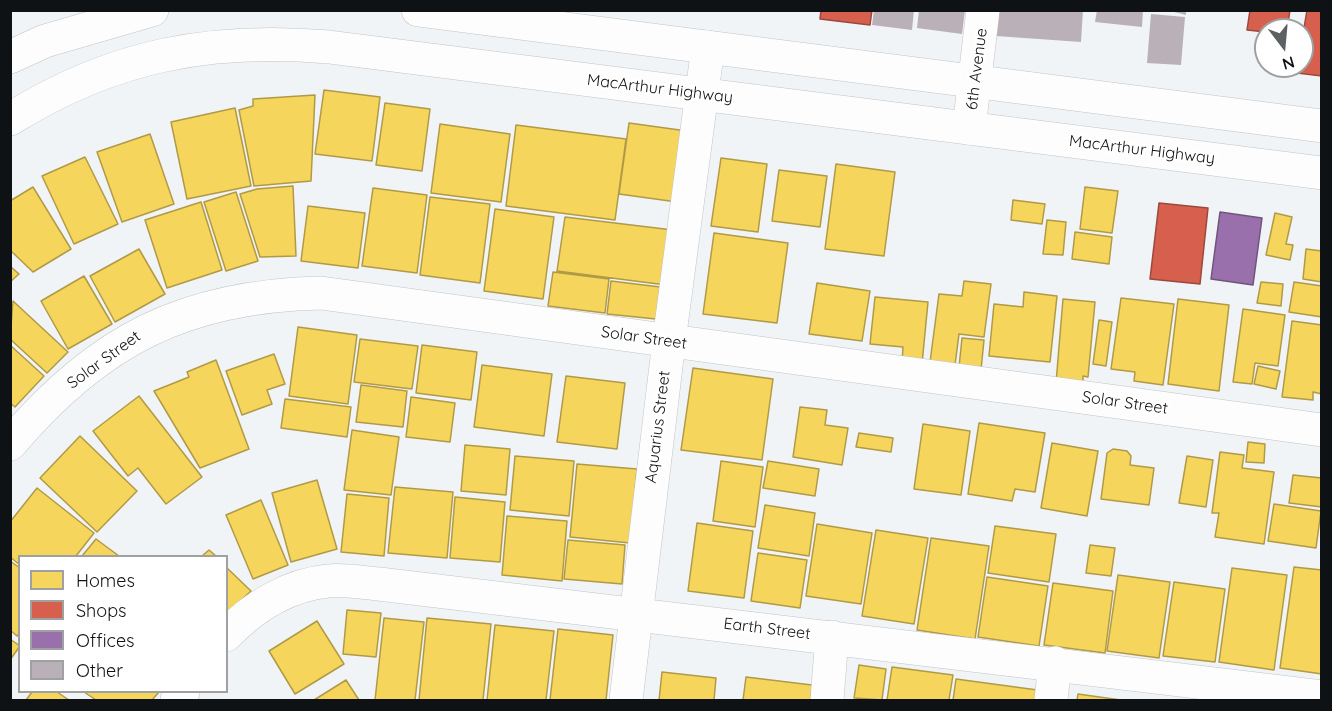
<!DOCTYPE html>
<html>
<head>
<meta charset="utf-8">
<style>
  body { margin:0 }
  #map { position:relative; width:1332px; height:711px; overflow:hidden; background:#f0f4f7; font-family:Quicksand,sans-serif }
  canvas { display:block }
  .frame { position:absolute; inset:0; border:12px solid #0f1214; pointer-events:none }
  .legend { position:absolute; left:18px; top:555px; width:210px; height:138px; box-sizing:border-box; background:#fff; border:2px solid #9fa0a1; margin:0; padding:8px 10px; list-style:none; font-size:18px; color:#0f1214 }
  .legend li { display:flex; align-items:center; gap:12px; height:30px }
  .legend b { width:30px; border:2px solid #9fa0a1 }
  .north { position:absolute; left:1254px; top:18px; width:60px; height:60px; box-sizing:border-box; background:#fff; border:2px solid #9fa0a1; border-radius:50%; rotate:164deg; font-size:16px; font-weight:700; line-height:24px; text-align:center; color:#0f1214 }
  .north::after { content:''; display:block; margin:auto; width:21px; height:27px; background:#5e6163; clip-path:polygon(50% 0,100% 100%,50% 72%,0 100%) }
</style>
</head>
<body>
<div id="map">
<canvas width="1332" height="711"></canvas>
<div class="frame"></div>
<ul class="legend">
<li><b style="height:16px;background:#f6d55c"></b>Homes</li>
<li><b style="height:16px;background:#d6604d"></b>Shops</li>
<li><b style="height:16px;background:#9970ab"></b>Offices</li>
<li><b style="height:16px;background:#bab0b8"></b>Other</li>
</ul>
<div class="north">N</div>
</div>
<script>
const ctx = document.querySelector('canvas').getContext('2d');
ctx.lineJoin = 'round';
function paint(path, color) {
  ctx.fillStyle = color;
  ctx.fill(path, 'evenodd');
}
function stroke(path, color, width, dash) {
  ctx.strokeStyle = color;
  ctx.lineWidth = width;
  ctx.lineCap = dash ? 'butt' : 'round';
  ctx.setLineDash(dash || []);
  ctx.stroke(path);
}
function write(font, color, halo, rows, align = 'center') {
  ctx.font = font + ' Quicksand,sans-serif';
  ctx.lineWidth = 6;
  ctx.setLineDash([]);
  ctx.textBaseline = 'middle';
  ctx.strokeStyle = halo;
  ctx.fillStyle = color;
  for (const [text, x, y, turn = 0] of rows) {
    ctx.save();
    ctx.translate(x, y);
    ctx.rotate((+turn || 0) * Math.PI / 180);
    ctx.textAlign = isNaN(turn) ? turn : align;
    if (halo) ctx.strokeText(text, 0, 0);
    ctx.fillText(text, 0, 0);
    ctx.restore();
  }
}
const homes = new Path2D(`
  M324,90L380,97L372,161L315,154Z
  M315,95L311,181L254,186L239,110L253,106V99Z
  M385,103L430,109L422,171L376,165Z
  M235,108L251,186L187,199L171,122Z
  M629,123L687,131L677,202L619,194Z
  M440,124L510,134L501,202L431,193Z
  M516,125L626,139L615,220L506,206Z
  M150,134L174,204L122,222L97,152Z
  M85,157L118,224L74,244L42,176Z
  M721,158L767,164L758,232L711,226Z
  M836,164L895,172L884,256L825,249Z
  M779,170L827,176L820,227L772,221Z
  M293,186L296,256L260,257L240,194L257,189Z
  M33,187L71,249L33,272L10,250V201Z
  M1085,187L1118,191L1112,233L1080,229Z
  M373,188L427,195L417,273L362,266Z
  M236,192L258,261L226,271L204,202Z
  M430,197L490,204L480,283L420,275Z
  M1013,200L1045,204L1042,224L1011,220Z
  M201,202L222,270L167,288L145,220Z
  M308,206L365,213L358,268L301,261Z
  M495,209L554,217L543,299L484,291Z
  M1275,213L1292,217L1286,244L1293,245L1290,260L1266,255Z
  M565,217L673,230L666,285L557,271Z
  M1047,220L1066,222L1063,255L1043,254Z
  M1075,232L1112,237L1109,264L1072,259Z
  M714,233L788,243L777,323L703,314Z
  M139,249L165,294L115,322L90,276Z
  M1306,249L1322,251V282L1303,279Z
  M10,266L19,274L10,282Z
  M553,272L609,279L605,313L548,306Z
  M84,276L112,324L68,349L41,301Z
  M611,281L660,287L656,319L607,314Z
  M964,281L991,284L984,337L959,334L955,365L930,362L939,294L962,296Z
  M1261,282L1283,284L1281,306L1257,303Z
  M1294,282L1322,286V317L1289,312Z
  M817,283L870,291L862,341L809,334Z
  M1024,292L1057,296L1050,362L989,356L994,304L1023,307Z
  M875,297L928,302L922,364L902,362L903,347L870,344Z
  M1121,298L1174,304L1163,385L1134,381L1135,372L1111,369Z
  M1063,299L1095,302L1088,377L1083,376V385L1056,383Z
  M1178,299L1229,305L1219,391L1168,384Z
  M13,301L68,352L47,373L10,339Z
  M1243,309L1285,315L1278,366L1255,363L1252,384L1233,382Z
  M1099,320L1112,322L1106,366L1093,364Z
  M1292,321L1322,325V394L1313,392V400L1282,397Z
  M298,327L357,335L348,404L289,396Z
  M962,338L984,340L981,370L959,367Z
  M360,339L418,346L412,389L354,382Z
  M10,345L44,376L15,407L10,403Z
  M422,345L477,352L471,400L416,393Z
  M274,354L285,384L267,390L272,404L242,415L226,371Z
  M216,360L249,449L200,468L154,391L189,377L187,372Z
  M482,365L552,374L544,436L474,427Z
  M1258,366L1280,371L1276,389L1254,384Z
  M693,368L773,379L762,460L681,450Z
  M566,376L625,383L617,449L557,442Z
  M361,385L407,391L403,427L356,422Z
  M139,396L202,477L166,504L138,468L128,476L93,431Z
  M411,397L455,403L450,442L406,437Z
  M285,399L351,407L347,437L281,428Z
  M800,407L827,410L825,425L848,428L842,465L793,457Z
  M979,423L1045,433L1035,492L1015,489L1012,501L968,494Z
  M923,424L970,431L961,495L914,489Z
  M352,430L399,437L391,495L344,490Z
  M859,433L893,438L891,452L856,447Z
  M80,436L137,491L97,532L40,478Z
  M1248,442L1265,444L1264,463L1246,462Z
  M1052,443L1098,451L1087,516L1041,508Z
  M465,445L510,449L506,495L461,491Z
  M1113,449L1127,451L1131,456L1130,465L1154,468L1149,505L1101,499L1107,453Z
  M1220,452L1244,455L1242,468L1274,472L1264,544L1215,537L1219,513H1212Z
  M515,456L574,461L569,516L510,510Z
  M1187,456L1213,460L1206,507L1179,503Z
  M721,461L763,467L755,527L713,521Z
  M768,461L819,469L815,496L763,488Z
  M577,464L637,469L630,543L570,537Z
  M1293,475L1322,478V507L1289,503Z
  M317,480L337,549L291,562L272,493Z
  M395,487L453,492L447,558L388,553Z
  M37,488L94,533L76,556H20V565L10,557V522Z
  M347,494L389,498L384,556L341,552Z
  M455,497L505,502L500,562L450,558Z
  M261,500L288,565L253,579L226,515Z
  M1274,504L1321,511L1316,548L1268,541Z
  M765,505L815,513L809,556L758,548Z
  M507,516L567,521L562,581L502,575Z
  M697,523L753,531L744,598L688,591Z
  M817,524L872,533L861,604L806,596Z
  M995,526L1056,534L1049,582L988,573Z
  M876,530L928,538L914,624L862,616Z
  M931,538L989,546L975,639L917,630Z
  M96,539L119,556H82Z
  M568,540L625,545L622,584L564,579Z
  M1090,545L1115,548L1111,576L1086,573Z
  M209,550L216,556H202Z
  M758,553L807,560L800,608L751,601Z
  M10,561L20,568V633L17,636L10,630Z
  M226,567L251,591L226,615Z
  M1294,567L1322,570V674L1280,668Z
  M1232,568L1287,575L1274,670L1219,662Z
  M1118,575L1170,582L1159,658L1107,651Z
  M987,577L1048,586L1039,646L978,637Z
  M1174,582L1225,589L1215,662L1163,656Z
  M1053,583L1113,591L1105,653L1044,645Z
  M347,610L381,613L376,657L343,654Z
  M384,618L424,622L415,700H375Z
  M427,618L491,624L483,700H419Z
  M317,621L344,664L295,694L269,651Z
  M495,625L554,631L546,700H487Z
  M558,629L613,635L606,700H550Z
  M10,639L20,646L10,660Z
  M859,665L886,669L882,700L854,698Z
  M892,667L953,675L949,700H887Z
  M662,672L716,678L714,700H659Z
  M746,677L812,685L811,700H743Z
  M956,679L1045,691L1044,700H953Z
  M346,680L359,700H314Z
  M32,692H57L69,700H26Z
  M84,692H159L152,700H96Z
  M1078,694L1121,700H1077Z`);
paint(homes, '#f6d55c');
stroke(homes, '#b19a46', 1.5);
const shops = new Path2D(`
  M821,10H872L870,25L820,19Z
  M1250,10H1290L1287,30H1266V32L1247,30Z
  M1307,10H1322V76L1297,73L1298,66H1302V40Z
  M1159,203L1208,208L1200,284L1150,279Z`);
paint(shops, '#d6604d');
stroke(shops, '#9a493c', 1.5);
const offices = new Path2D(`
  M1220,212L1262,218L1253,285L1211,279Z`);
paint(offices, '#9970ab');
stroke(offices, '#70547e', 1.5);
paint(new Path2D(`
  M874,10H914L912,30L872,25Z
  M919,10H965L962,34L917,28Z
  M998,10H1083L1081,42L996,36Z
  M1097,10H1143L1142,27L1095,22Z
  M1166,10H1186V15Z
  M1151,14L1185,17L1181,65L1147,63Z`), '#bab0b8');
const minor = new Path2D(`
  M969,128L983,10
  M10,444C98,340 185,296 321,293L1322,430
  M226,635C253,607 288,585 328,581C344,579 363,583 379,584L1322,697
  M177,700L183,692
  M626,700L669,341L708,47
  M827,700L832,637
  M1051,700L1055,663`);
const major = new Path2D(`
  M418,10L1322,126
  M10,57L45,41L152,10
  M10,119C113,55 210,37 329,47L1322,173`);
stroke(minor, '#c1c4c6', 34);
stroke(major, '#c1c4c6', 34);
stroke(minor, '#fdfdfe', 33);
stroke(major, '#fdfdfe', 33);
write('16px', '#0f1214', '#fff', [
  ["6th Avenue",977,69,-83],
  ["MacArthur Highway",660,89,7],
  ["MacArthur Highway",1142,150,7],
  ["Solar Street",644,338,8],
  ["Solar Street",104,360,-36],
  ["Solar Street",1125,403,8],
  ["Aquarius Street",658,427,-83],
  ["Earth Street",767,629,7]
]);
</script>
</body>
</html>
